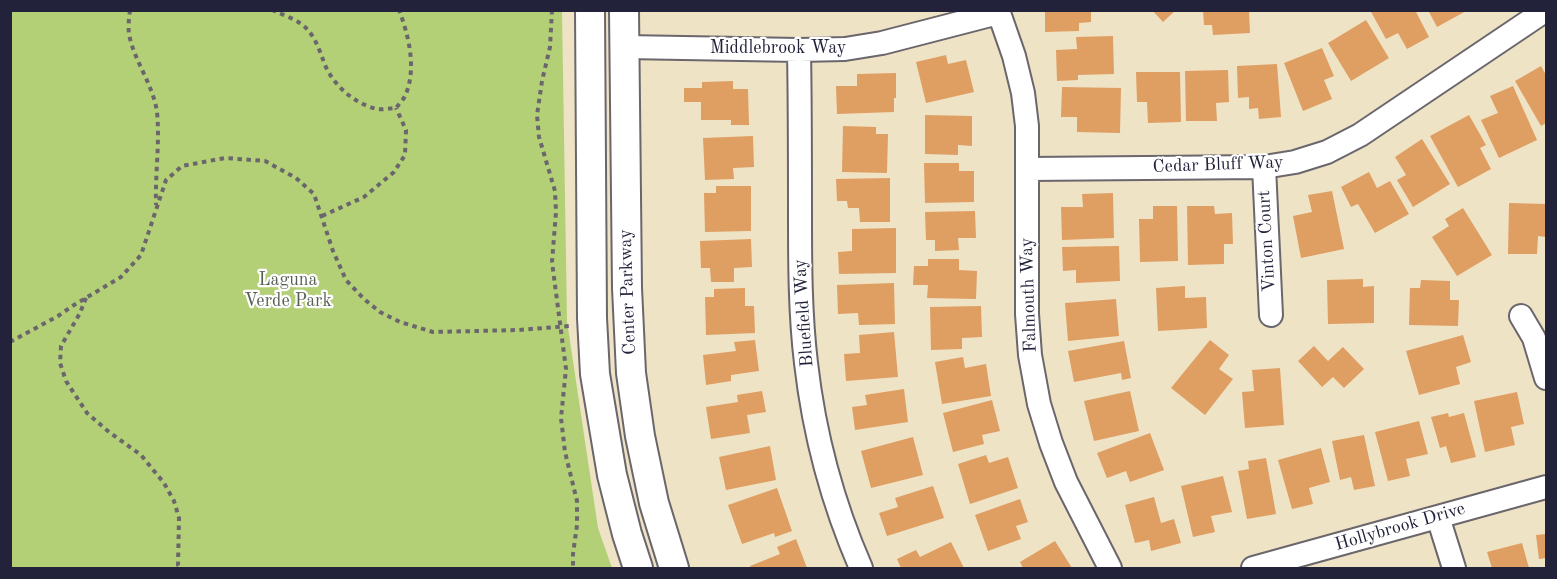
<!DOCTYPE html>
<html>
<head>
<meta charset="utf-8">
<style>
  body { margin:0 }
  #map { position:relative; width:1557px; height:579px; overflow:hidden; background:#efe3c6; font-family:"Old Standard TT",serif }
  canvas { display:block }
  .frame { position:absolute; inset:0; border:12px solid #22223b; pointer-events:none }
</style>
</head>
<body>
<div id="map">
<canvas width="1557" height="579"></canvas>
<div class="frame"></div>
</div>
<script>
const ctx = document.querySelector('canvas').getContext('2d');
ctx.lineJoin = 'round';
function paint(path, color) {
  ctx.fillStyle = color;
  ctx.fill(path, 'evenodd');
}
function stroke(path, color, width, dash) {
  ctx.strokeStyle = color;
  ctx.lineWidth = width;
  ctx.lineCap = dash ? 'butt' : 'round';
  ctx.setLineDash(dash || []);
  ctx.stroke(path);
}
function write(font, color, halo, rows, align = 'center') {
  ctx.font = font + ' "Old Standard TT",serif';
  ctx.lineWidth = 4.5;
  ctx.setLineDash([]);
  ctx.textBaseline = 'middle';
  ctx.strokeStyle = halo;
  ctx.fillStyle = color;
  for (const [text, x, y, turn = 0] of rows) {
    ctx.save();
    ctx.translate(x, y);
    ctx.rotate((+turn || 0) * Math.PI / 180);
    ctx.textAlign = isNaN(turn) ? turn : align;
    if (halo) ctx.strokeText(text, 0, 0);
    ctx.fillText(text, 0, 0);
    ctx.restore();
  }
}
paint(new Path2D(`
  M10,11H562L567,321L598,528L612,568H11Z`), '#b3d077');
paint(new Path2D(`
  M1045,10H1091V22L1079,23V31L1045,32Z
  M1152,10H1176L1163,22Z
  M1203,10H1249L1250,33L1213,35L1212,25H1204Z
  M1370,10H1415L1429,37L1407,49L1398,33L1386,39Z
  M1428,10H1468L1437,27Z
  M1366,20L1389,58L1351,81L1328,43Z
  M1113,36L1114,74L1078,75V80L1057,81L1056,50L1077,49L1076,37Z
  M1322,48L1334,76L1324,80L1332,99L1303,111L1284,63Z
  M946,55L948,64L966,60L974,92L926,103L916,62Z
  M1277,64L1281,117L1259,119L1258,108L1249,109V97L1238,98L1237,66Z
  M1541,66L1546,75V123L1541,126L1515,81Z
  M1228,70L1229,102L1216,103L1217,121H1186L1185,71Z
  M1136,72H1180L1181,122L1148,123L1147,102H1137Z
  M896,73V98H894V112L837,114L836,86H857V74Z
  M733,81V89H748L749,125H731V120H701V102H684V88H702V82Z
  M1513,86L1537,140L1499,158L1481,120L1498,113L1490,96Z
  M1062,87L1121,88L1120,133L1077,132V117H1061Z
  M925,115L972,116V146L958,145V155L925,154Z
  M1469,115L1486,145L1480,148L1491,169L1458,187L1430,136Z
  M843,126L876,127V134H888L887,173L842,172Z
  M753,136L754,167L733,168L734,179L705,180L703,138Z
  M1422,139L1450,184L1413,207L1397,180L1406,175L1395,157Z
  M924,163H959V171H974V202L925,203Z
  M1369,172L1377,188L1390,181L1409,214L1375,233L1358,204L1351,207L1341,187Z
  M890,178V222H860L859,208H848L847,201H837L836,179Z
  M716,186H751V231L705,232L704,193H716Z
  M1332,191L1344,249L1301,258L1293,216L1312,212L1308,195Z
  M1113,193L1114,238L1062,240L1061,207H1083L1082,194Z
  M1509,203L1546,204V237L1538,236L1537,254H1508Z
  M1153,206H1177L1178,261L1140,262L1139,219H1153Z
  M1187,206H1214L1215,214L1232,213L1233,244H1224V264L1188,265Z
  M1463,208L1492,255L1457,276L1432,237L1449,226L1445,219Z
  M975,211L976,238H958L959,250L935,251V240H926L925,212Z
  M896,228V273L839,274L838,252L852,251V229Z
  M751,239L752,267L734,268V282H711L710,268H701L700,241Z
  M1119,246L1120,281L1076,283V270L1063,271L1062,247Z
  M928,259H959V270L977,271L976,299L927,298L928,285H913L914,266H928Z
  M1363,279V287L1374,286V323L1328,324L1327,280Z
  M1421,280L1450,281V300H1459L1458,326L1409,325L1410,288H1420Z
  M894,283L895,324L859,325L858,313L838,314L837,285Z
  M1185,286V298L1206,297L1207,328L1158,331L1156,288Z
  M745,288V306H754L755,333L706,335L705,297H714V289Z
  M1116,299L1119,336L1068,341L1065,303Z
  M981,306L982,337L962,338V349L931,350L930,307Z
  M894,332L898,377L846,381L844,354L860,353L859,335Z
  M1463,335L1471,362L1456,367L1460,384L1419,395L1406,351Z
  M755,340L759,371L731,375V381L706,385L703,355L736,351L734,342Z
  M1210,340L1229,355L1219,369L1233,379L1205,415L1171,388Z
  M1124,341L1131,378L1122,380L1121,373L1074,382L1068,351Z
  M1314,346L1328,361L1343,347L1364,369L1344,388L1333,377L1322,387L1298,361Z
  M963,357L965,368L986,364L991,396L942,404L935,362Z
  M1280,368L1284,425L1245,428L1242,392L1254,391L1252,370Z
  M904,389L908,422L855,430L852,407L867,405L865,395Z
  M762,391L766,412L747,415L750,433L711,439L706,407L738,402L737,395Z
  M1130,391L1139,431L1094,441L1084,401Z
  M1517,392L1524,424L1511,427L1515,445L1485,452L1474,401Z
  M992,400L1000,431L982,435L984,444L953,452L943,413Z
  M1448,413L1449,417L1464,413L1476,457L1451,463L1446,446L1440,448L1431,417Z
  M1419,421L1428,454L1406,459L1410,476L1388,481L1375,432Z
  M1150,433L1164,470L1130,482L1126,471L1107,478L1097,453Z
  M1364,435L1375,486L1354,490L1351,477L1340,480L1332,441Z
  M913,437L923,475L871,488L861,451Z
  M770,446L776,480L726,490L719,457Z
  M1321,448L1330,482L1309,488L1313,504L1292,509L1278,460Z
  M986,455L989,463L1008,457L1018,488L970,504L958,464Z
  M1266,458L1276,514L1247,519L1238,471L1249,469L1248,461Z
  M1223,476L1232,512L1211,516L1215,532L1193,537L1181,486Z
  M933,486L944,518L887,536L879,513L898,507L895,498Z
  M777,488L792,531L775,537L774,533L742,544L728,505Z
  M1154,497L1161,523L1174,519L1181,543L1151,551L1149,540L1135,543L1125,505Z
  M1020,499L1028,522L1016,526L1021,539L988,551L975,515Z
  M1546,534V558L1539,559L1536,535Z
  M796,539L807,568H751L750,566L780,554L777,547Z
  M1055,541L1072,568H1023L1020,562Z
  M951,542L964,568H901L897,559L916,550L920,557Z
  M1522,543L1529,568H1492L1487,552Z`), '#df9e62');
const minor = new Path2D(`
  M998,10L1014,56L1023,93L1027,126V314L1030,355L1039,404L1051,443L1066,482L1110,568
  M625,47L799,50L845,49L882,43L998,13
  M799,50C800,104 800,159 800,213C800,263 800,313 806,363C814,433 833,504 861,568
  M1264,167L1271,315
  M1027,169L1264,167L1295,162L1327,152L1360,135L1546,10
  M1521,316L1534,338L1546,378
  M1438,517L1454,568
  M1253,568L1546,487`);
const major = new Path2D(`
  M590,10L592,318L595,374L612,475L627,534L638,568
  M624,10L627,288L631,373L640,436L654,503L674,568`);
stroke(minor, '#6a666c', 26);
stroke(major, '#6a666c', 32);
stroke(new Path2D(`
  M130,10C129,18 128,26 129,34C134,61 153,84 157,112C160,143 155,174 156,205
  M272,10C283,15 297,19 306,28C316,38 320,52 325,65C334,86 355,104 377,109C383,110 390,108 396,108C399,104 403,100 405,96C417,70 409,36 399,10
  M552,10L550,47L542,81L537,115L539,137L555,191L556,212L552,262L566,369L561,418L565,452L577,501V525L573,554V568
  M322,216L364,197L394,172L405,155L406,130L396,108
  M86,298L80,313L61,346L60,363L66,381L87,413L109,432L141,455L164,483L174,501L179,518L178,565L180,568
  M10,342L58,316L74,305L121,277L141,255L166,180L182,166L225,158L265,161L296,178L314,194L333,251L346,280L364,299L380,312L400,322L433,332L518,330L570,326`), '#6a666c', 4, [4.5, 4.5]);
stroke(minor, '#fff', 22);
stroke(major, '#fff', 28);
write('18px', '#22223b', '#fff', [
  ["Middlebrook Way",778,48],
  ["Cedar Bluff Way",1218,165,-2],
  ["Vinton Court",1267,241,-93],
  ["Center Parkway",628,292,-92],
  ["Falmouth Way",1029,295,-92],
  ["Bluefield Way",804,313,-94],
  ["Hollybrook Drive",1400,527,-16]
]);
write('18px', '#555f50', '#fff', [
  ["Laguna",288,280],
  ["Verde Park",288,301]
]);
</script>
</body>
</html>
